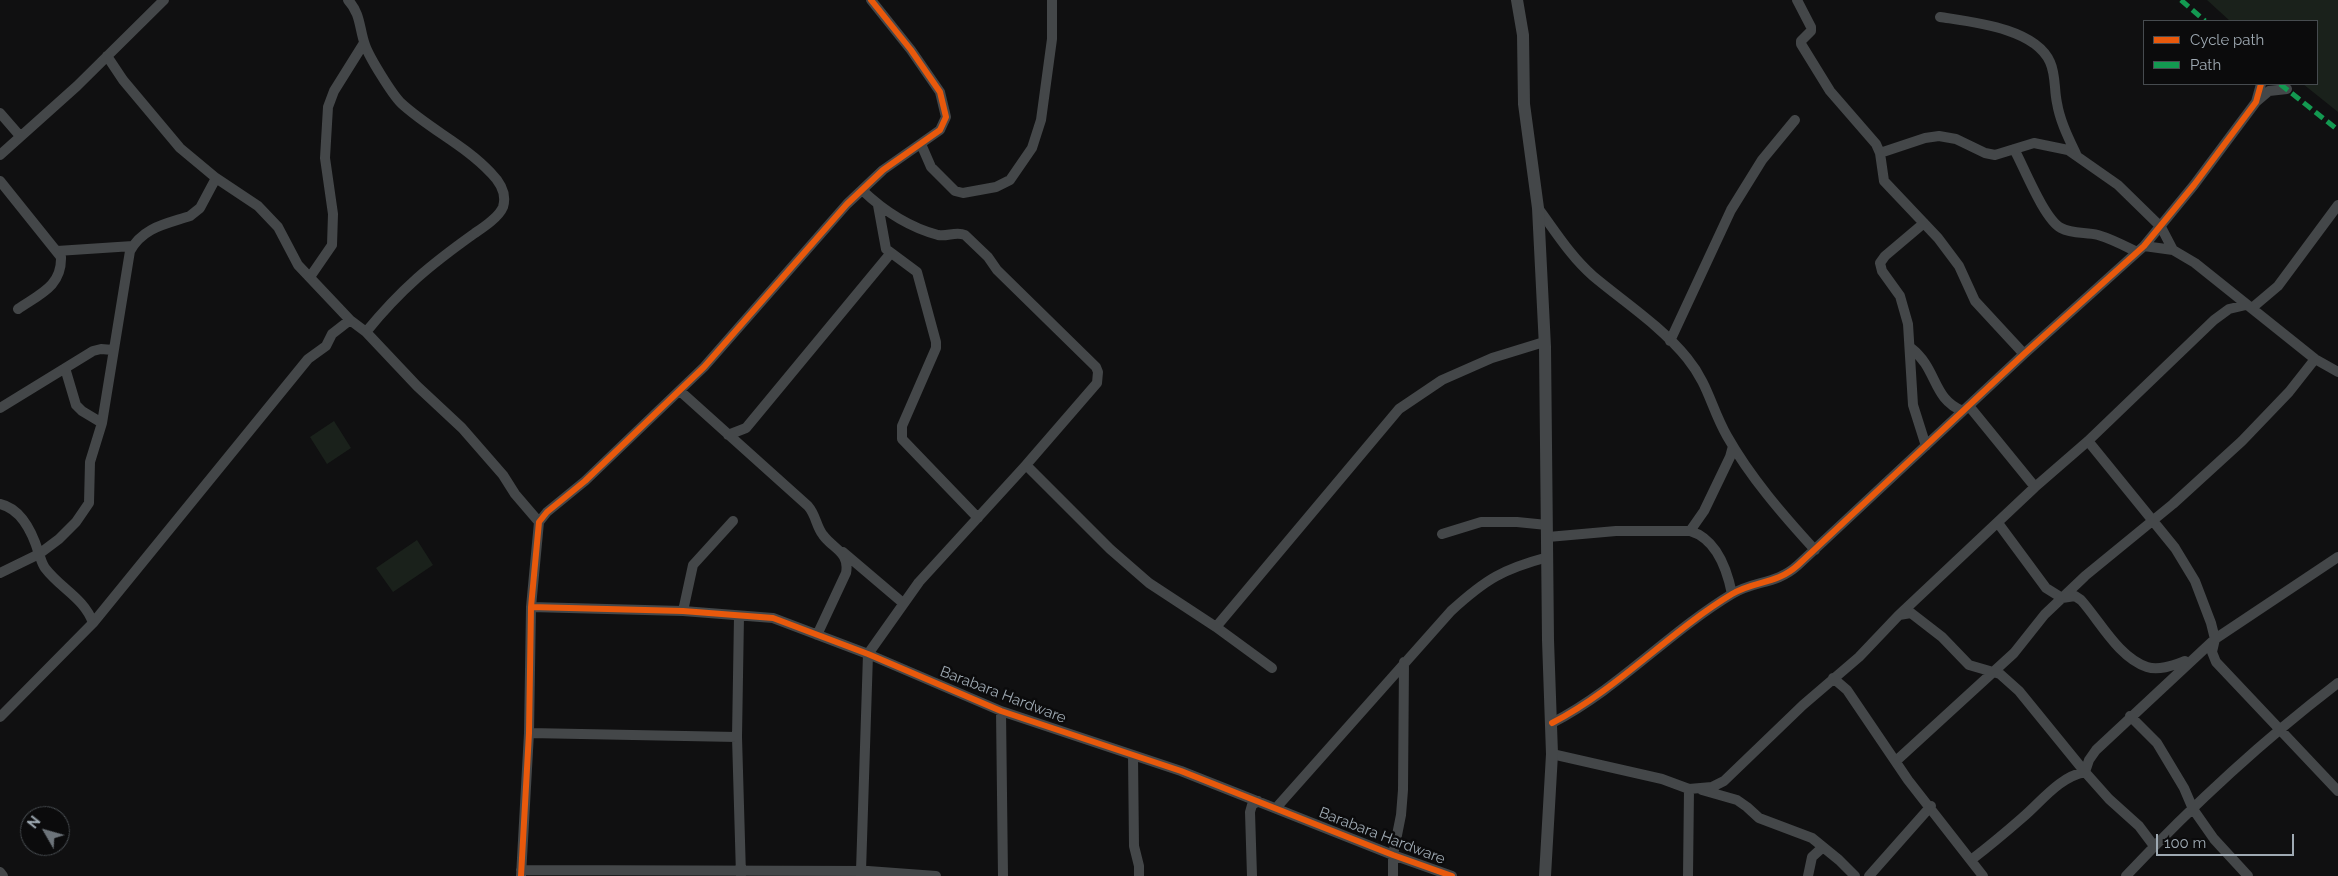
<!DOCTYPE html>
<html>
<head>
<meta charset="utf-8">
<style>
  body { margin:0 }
  #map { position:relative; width:2338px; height:876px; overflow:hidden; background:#101011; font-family:Raleway,sans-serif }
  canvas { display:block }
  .legend { position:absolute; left:2143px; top:20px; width:175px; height:65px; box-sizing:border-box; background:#0b0b0c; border:1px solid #464b4f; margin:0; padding:6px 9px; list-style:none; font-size:15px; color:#9faab3 }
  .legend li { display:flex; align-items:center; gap:10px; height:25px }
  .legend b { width:25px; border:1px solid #464b4f }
  .north { position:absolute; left:20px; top:806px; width:50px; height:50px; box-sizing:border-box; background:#0b0b0c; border:1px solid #464b4f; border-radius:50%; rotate:308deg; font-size:14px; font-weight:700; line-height:20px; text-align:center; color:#9faab3 }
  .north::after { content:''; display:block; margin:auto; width:18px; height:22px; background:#6d747a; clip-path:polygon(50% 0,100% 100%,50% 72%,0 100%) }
  .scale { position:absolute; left:2156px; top:834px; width:138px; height:22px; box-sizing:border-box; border:2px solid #9faab3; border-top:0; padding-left:6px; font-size:15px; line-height:18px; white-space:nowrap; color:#9faab3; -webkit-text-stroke:4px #0b0b0c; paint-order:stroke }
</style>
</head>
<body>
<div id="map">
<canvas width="2338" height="876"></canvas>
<ul class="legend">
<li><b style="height:6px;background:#e8590c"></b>Cycle path</li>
<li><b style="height:6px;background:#139951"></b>Path</li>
</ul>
<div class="north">N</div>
<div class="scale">100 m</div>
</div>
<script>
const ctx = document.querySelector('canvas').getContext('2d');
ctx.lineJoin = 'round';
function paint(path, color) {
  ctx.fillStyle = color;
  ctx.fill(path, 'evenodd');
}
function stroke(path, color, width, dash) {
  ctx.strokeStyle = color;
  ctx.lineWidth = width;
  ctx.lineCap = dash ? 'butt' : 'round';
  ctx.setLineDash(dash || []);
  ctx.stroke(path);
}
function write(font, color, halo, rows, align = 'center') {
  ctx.font = font + ' Raleway,sans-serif';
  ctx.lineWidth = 5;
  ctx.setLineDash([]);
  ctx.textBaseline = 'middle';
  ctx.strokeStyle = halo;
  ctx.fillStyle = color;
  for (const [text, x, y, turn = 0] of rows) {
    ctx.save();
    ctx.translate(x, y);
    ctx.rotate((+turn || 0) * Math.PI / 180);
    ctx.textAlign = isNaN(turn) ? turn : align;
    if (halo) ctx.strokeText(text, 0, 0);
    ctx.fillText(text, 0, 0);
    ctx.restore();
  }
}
paint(new Path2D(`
  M2207,0H2338V112L2303,84H2317V21H2230Z
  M334,421L351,448L327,464L310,437Z
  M417,540L433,565L393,592L376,568Z`), '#1a211b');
stroke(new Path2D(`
  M348,0C361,14 359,28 365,45C369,57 392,94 401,103C429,129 465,145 491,173C500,182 507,194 503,207C499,217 484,227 475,233C430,265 401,289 366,332
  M1797,0L1811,27V31L1801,41V44L1830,91L1876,144L1880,153L1884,181L1938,238L1959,266L1975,301L2024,354
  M1940,17C1972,22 2035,28 2050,62C2056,75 2054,90 2057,103C2060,121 2068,137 2076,154
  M107,56L123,80L180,148L216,178L258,206L278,227L298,265L350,320L366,332L417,386L462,428L503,475L515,494L539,522
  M2256,102L2269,91L2287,89
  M0,113L20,136
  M921,144L931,167L955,191L963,193L996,187L1010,180L1032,148L1041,120L1052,39V0
  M2014,149C2024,167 2044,219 2061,228C2072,234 2086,232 2098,235C2112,239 2125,246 2137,252
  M1880,153L1925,138L1939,136L1956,139L1985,153L1995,155L2034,143L2068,150L2118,185L2161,227L2173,250
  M0,155L77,86L164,0
  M0,181L61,257C62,286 40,294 18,309
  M878,205L886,249L917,272L936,342V348L902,426V439L978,518
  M1538,208C1555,231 1571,257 1593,276C1624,302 1661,326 1687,358C1709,385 1711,408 1727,436C1750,477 1783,515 1815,550
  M1924,223L1885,256L1880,263L1882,271L1900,296L1908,324L1913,405L1926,446
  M2144,246L2173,250L2195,263L2315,359L2338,372
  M57,251L133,246
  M310,277L332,245L333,214L325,158L328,107L334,91L364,43
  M2252,308L2278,286L2338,205
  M1670,341L1731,210L1762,160L1795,120
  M1911,348C1938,369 1932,399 1963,411
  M65,368L76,405L82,411L102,423
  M680,391L808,506C816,515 816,526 823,535C833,549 850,552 846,573L817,635
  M1969,406L2035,487
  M0,408L93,351L101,349L113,350
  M728,435L746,428L890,254
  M2088,441L2175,548L2195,581L2211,623L2215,639L2212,652L2216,662L2338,791
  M1026,465L1110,549L1149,583L1216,627L1272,668
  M0,504C22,509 33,534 39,554C41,559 42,564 45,568C61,589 84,598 93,623
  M1998,523L2046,588L2062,598L2075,596L2081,600C2100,621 2118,657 2147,667C2159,671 2174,665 2185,661
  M1690,531L1704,511L1730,457L1733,446
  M1442,534L1481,522H1517L1547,525
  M1548,537L1616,531H1690C1717,539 1727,569 1732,594
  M843,552L903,603
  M0,573L39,554L59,539L76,522L89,503L90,462L102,423L130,251C143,227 166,224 190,216L200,208L216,178
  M531,607L683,611L773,618L868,654L1001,711L1181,771L1393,855L1452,876
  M683,611L693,565L733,521
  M1899,615L1911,613L1942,637L1969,665L2000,674L2019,691L2085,772L2109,799L2139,826L2154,846
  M739,616L737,737L741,875
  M1216,627L1399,409L1442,380L1492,358L1544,342
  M1833,678L1847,690L1908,780L1983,876
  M1001,711L1003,876
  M2130,716L2157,743L2184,788L2193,809L2214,839L2248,876
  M0,717L93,623L308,359L326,346L332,334L350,320
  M1552,723C1618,689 1669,632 1732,594C1755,580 1776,585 1798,565L2024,354L2144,246L2194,185L2256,102L2261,84
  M529,733L737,737
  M1552,754L1662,779L1689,789L1712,787L1724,781L1803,705L1859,657L1898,616L2035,487L2088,441L2214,320L2229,309L2246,305
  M1133,756L1134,846L1139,866V876
  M1896,761L2014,653L2045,614L2085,576L2173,504L2242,441L2289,392L2315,359
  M1702,790L1737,800L1747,807L1759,818L1812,838L1839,860L1855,876
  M1276,808L1451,611C1486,579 1503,569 1548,557
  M1971,860C1988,847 2006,832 2022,818C2042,801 2059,777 2085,772L2089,760L2096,750L2215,639L2338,557
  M521,870L868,871L936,876
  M861,871L868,654L919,582L1026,465L1097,383L1098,372L1096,367L997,270L988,257L965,235C956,231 947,237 938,235C908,227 884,211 862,190
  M0,872L3,876
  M521,876L529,733L531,607L539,522L547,512L585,481L704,367L847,204L883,170L940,130L946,117L940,92L911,50L871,0
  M1252,876L1250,812L1252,805L1258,801
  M1393,876V855L1401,815L1403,790L1404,662
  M1688,876L1689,789
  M1808,876L1812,857L1823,847
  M1869,876L1931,806
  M2126,876C2191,807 2262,741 2338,683`), '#444749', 10);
stroke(new Path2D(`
  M1517,0L1523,35L1524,104L1538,208L1545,347L1548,640L1552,754L1545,876`), '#444749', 12);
stroke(new Path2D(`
  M2181,0L2205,21
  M2280,84L2338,130`), '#139951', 5, [10, 5]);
stroke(new Path2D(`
  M531,607L683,611L773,618L868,654L1001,711L1181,771L1393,855L1452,876
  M1552,723C1618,689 1669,632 1732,594C1755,580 1776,585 1798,565L2024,354L2144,246L2194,185L2256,102L2261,84
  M521,876L529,733L531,607L539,522L547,512L585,481L704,367L847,204L883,170L940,130L946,117L940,92L911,50L871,0`), '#e8590c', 6);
write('15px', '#9faab3', '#0b0b0c', [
  ["Barabara Hardware",1003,695,21],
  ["Barabara Hardware",1382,836,21]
]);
</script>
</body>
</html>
